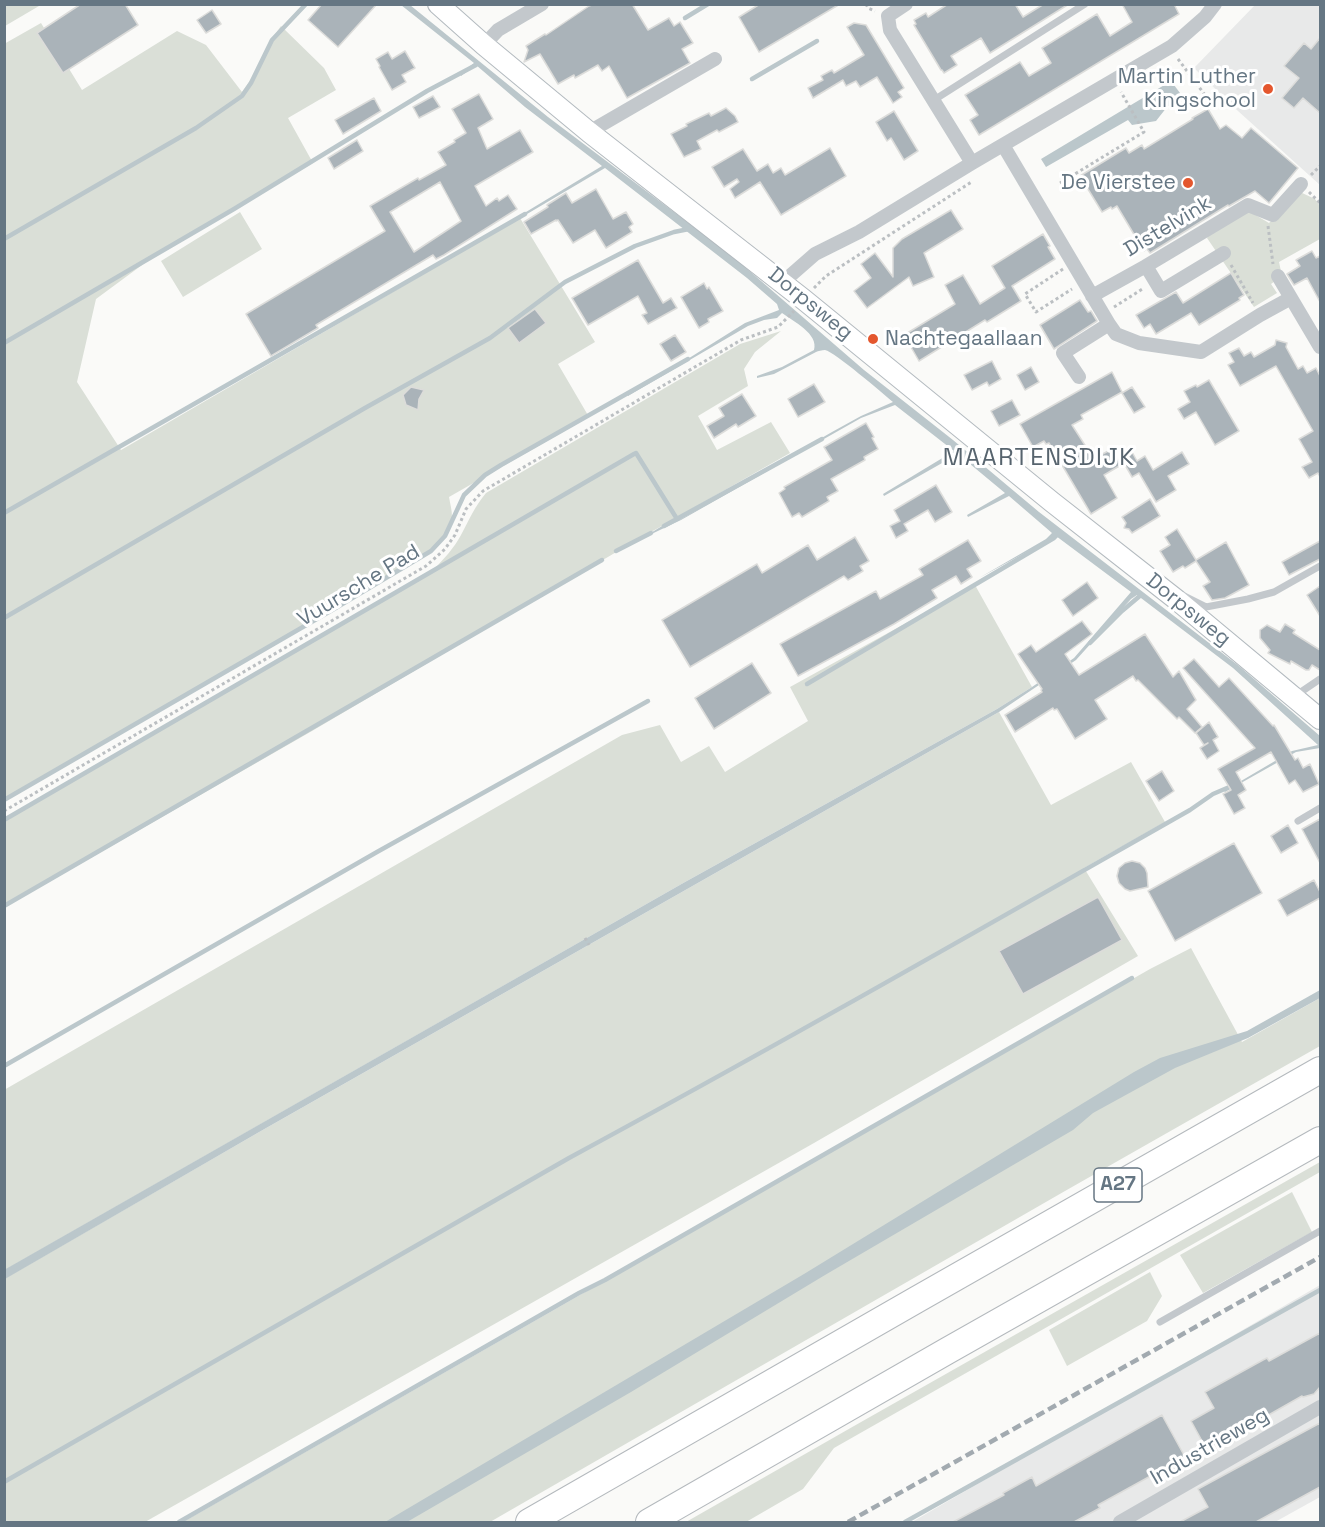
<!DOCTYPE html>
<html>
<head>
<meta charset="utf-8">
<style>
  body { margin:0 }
  #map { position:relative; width:1325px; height:1527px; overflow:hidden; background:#fafaf8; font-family:"Space Grotesk",sans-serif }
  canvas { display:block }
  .frame { position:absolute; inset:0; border:6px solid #657683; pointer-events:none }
</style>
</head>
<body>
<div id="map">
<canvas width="1325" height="1527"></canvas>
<div class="frame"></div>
</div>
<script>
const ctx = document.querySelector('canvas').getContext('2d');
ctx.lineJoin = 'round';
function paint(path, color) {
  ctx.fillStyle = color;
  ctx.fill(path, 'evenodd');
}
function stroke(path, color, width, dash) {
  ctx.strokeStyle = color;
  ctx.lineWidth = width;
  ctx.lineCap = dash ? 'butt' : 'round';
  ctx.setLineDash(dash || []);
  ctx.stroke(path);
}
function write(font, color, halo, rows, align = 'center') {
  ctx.font = font + ' "Space Grotesk",sans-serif';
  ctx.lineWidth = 6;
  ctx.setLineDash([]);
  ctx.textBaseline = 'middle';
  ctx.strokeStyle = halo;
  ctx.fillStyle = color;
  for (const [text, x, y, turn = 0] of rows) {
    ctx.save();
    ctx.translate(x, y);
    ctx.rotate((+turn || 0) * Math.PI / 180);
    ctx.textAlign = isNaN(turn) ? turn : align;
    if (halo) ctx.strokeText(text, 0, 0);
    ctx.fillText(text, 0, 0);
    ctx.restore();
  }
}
paint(new Path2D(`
  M1255,5H1320V185L1238,111L1194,68Z
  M1320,1285V1497L1275,1522H912Z`), '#e8e9e9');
paint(new Path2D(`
  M4,5H37L39,6L5,26Z
  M41,23L82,90L177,31L206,45L242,92L260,66L276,33L281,26L324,68L336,90L288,118L313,163L157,254L96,299L77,382L121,450L520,218L595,342L558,364L589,417L449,497C450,503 452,510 452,517C451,533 435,545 424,555L5,800L4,44Z
  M1300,192L1315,199L1320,206V239L1279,262L1282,276L1271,284L1277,293L1254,307L1207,238L1209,234L1247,210L1269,223Z
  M240,212L262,249L183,297L161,261Z
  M781,331L755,352L744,369L748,386L698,416L717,450L771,422L790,453L630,544L312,731L5,907V821L434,569C444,559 454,548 461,535C469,520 475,506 486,493L740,344Z
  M975,585L1032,687L997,709L685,882L5,1270L4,1090L622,735L660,725L681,762L709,746L725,772L808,721L790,687Z
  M999,712L1051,805L1131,762L1165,822L1084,868L1138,956L814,1143L145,1522H5L4,1279L261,1131Z
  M1191,948L1242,1042L1320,998V1046L1065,1191L490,1522H183L1150,969Z
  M1320,1162V1172L834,1448L803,1489L746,1522H686L854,1426Z
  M1292,1192L1312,1232L1203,1293L1180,1255Z
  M1150,1272L1162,1296L1147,1321L1067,1366L1049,1330Z`), '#dadfd7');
paint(new Path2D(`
  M401,5H410L548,117L731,255L864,370L953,440L1039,512L1239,666L1320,736V748L1296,752L1225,792L1224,791L1292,751L1318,745L1233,668L1137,595L1131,599L1076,660L999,712L261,1131L5,1279L4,1270L685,882L997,709L1032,687L1074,658L1131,592L1056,536L979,578L1046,539L1052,533L1009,496L968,517L967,515L1005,493L958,454L884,496L883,494L954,451L895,405L861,418L681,520L641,539L662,526L681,519L832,432L861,416L893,402C882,393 835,352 825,350C822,350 818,351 816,352L774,374L757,378V376L782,367L814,350C819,334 793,321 782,313L777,318L764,320L748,326L628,396L627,394L651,382L745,323L779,310L777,304L747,278L605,168L522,217L521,215L602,166L525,107L476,65L461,76L460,74L474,63Z
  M1171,81L1183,97L1167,107L1156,121L1132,125L1128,120L1046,167L1041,159Z
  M1320,990V998L1248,1038L1175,1068L1093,1113L1073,1130L825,1275L631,1392L407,1522H385L804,1274L1134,1072L1160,1058L1247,1031Z`), '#bbc7cb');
stroke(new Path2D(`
  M685,18L708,4
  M752,79L817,41
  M4,239L196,128L242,96L251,83L272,40L306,4
  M4,343L234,209L427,91L476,65
  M4,513L525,214
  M664,526L822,439
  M616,551L651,533
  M4,618L365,408L490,338L565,282L635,246L674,232L689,229
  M1090,643L1122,611L1141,595
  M807,684L1054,538L1058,534
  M4,800L334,609L431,551L445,536L464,495L485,475L501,465L688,359
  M4,820L634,454L636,453L677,519
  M4,906L602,560
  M4,1066L377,852L648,701
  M4,1482L569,1158C778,1045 984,927 1190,810L1213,794L1234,785
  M179,1522L579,1293L605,1280L1132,978
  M905,1522L1320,1290`), '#bbc7cb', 4.5);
const building = new Path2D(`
  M81,4H125L138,25L63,73L37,33Z
  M322,4H377L338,47L308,20Z
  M595,4H632L648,30L669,18L674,26L680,22L693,43L682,49L690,63L627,98L609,66L602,71L598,65L575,78L574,75L558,84L540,54L524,62L528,50L526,46L545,34L546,35L589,6Z
  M760,4H840L759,52L739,17Z
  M948,4H1015L1023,17L1044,4H1069L990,53L981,38L951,56L957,65L944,73L942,70H941L914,25L916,24L914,20L926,13L928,17Z
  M1122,4H1174L1179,14L979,135L970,120L978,115L965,95L1020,62L1029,76L1051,63L1042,48L1097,14L1110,36L1132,22Z
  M212,10L221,24L206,33L197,20Z
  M854,23L866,25L904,88L898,92L902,97L893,103L877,77L860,87L856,81L846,86L843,80L813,98L808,88L823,80L821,76L832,70L834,73L864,55L847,27Z
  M1320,38V113L1303,98L1294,108L1282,98L1299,78L1284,66L1304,43L1311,49Z
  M405,51L415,68L402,75L406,82L392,90L379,67L380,66L376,59L388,52L392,59Z
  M479,94L493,119L478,128L487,149L520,130L533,152L475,186L486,206L497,198L499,201L508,195L517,209L444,255L436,259L433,255L316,325L318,328L271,356L246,314L385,231L370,206L418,178L419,180L446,165L438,152L455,142L454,140L466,133L452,109ZM440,182L461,221L414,252L390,212Z
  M433,96L440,107L419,118L413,107Z
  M374,98L381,111L343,134L335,120Z
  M726,108L735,116L738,122L719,132L717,130L697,141L701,149L684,157L671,134L687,126L686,124L709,113L711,116Z
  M1208,109L1220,129L1226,125L1242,138L1251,128L1298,168L1269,203L1255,191L1229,206L1228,205L1150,253L1147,249L1144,251L1117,206L1112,209L1111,207L1102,212L1080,176L1126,148L1129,153L1142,145L1144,149L1193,119L1192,118Z
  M894,111L918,151L904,160L891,138L887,141L876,122Z
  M357,140L363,151L334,169L328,158Z
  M830,148L846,176L781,215L760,182L735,198L730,189L739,182L737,179L724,187L712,167L743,149L757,171L768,164L773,173L781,168L785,175Z
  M596,189L613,219L626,212L633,224L629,227L632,232L606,248L595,230L573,243L558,220L556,221V220L531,234L524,222L548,207L547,205L566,193L572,203Z
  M951,210L963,229L924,253L934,277L913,286L909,277L867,308L854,291L871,278L861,264L875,253L893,277V248L902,239Z
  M1043,234L1050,246L1048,247L1055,259L1012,286L1021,301L987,322L985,320L919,361L904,335L955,304L945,285L963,275L980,304L1005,288L992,266Z
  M1312,251L1316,258L1320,256V302L1307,278L1294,285L1287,274L1300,266L1296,260Z
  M638,260L663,303L671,298L677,308L648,324L642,315L647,313L638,296L588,325L572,298Z
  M1231,273L1244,295L1239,298L1240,300L1199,325L1191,313L1156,334L1150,324L1144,328L1136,315L1176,292L1183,303Z
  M704,283L707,289L709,287L723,311L708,319L709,322L699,328L681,297Z
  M1080,300L1088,312L1091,311L1097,321L1054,349L1040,325Z
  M535,309L546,323L519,343L508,328Z
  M675,335L686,352L671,361L660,344Z
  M1276,340L1287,343L1286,347L1298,369L1303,366L1307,373L1316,368L1320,376V477L1318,473L1309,478L1302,467L1312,462L1299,439L1313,431L1276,366L1240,386L1228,365L1234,362L1229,353L1239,348L1244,356L1251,352L1254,357L1275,345Z
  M992,361L1001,379L989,386L987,382L972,390L964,375Z
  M1031,367L1039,382L1025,390L1017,375Z
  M1112,372L1122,392L1081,415L1083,419L1072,425L1090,453L1091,452L1095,458L1112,449L1121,465L1104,475L1117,498L1091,514L1049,443L1046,444L1044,441L1033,447L1020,424Z
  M1209,380L1239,431L1215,445L1196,412L1184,419L1178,409L1190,402L1184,391L1196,385L1197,387Z
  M814,384L825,402L798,417L788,399Z
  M411,387L424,390L419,399L418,410L406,405L403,395Z
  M1132,387L1145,407L1134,413L1122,393Z
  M742,394L756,416L738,427L736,424L714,438L707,426L724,416L719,408Z
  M1012,400L1020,415L999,426L991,411Z
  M866,423L874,437L872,438L878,449L864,457L865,460L831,479L838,491L827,497L829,501L802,517L799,513L792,517L779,493L785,489L784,487L832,460L824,447Z
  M1132,452L1137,461L1145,456L1153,470L1182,452L1189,464L1168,476L1176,490L1156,502L1139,473L1132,477L1121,458Z
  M936,485L952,512L935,522L928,510L904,524L908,531L896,538L890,526L900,521L894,510Z
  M1150,499L1160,516L1132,533L1129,529L1124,528L1126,523L1122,517Z
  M1177,529L1196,560L1226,542L1249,585L1225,598L1212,600L1203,586L1210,582L1196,561L1185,568L1183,566L1173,572L1160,551L1170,545L1165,537Z
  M855,537L869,561L860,566L863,571L848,580L844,576L690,667L662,620L757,564L762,573L808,545L817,560Z
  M968,540L981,561L967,569L972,577L961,584L956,576L932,590L937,598L894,624L798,676L780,644L876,591L880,599L923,575L919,569Z
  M1320,541V559L1289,575L1282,562Z
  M1087,582L1098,598L1073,616L1062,600Z
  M1320,586V616L1307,595Z
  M1082,621L1092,634L1065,654L1079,675L1145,634L1173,677L1179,671L1196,700L1187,709L1202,727L1195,733L1179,717L1177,719L1138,680L1136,681L1133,676L1095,700L1107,719L1075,739L1057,709L1054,710L1053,708L1015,732L1005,715L1042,692L1041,690L1042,689L1018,654L1031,645L1036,652Z
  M1285,624L1295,630L1293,633L1320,650V670L1312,665L1309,670H1306L1291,661L1290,664L1268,653L1270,650L1260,638V630L1267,625L1280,632Z
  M1194,659L1219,687L1229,678L1273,726L1274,725L1295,760L1298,758L1303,768L1310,764L1319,784L1303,792L1295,780L1289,784L1271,752L1236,772L1246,790L1238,795L1245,808L1234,814L1223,794L1231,790L1218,769L1255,748L1183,668Z
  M752,663L771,693L714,729L695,698Z
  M1209,722L1218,737L1213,740L1219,751L1207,759L1200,748L1208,743L1204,745L1196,733Z
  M1162,771L1174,791L1159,801L1146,781Z
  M1320,819V863L1302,829Z
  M1288,825L1298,843L1281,853L1271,836Z
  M1234,843L1262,893L1175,941L1148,891Z
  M1132,861L1140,863L1145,868L1147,873L1148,887L1130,891L1125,889L1119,883L1117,876L1119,868L1125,863Z
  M1314,880L1320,892V898L1287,916L1278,900Z
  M1098,897L1122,940L1023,994L999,951Z
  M1320,1333V1387L1314,1394L1303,1397L1302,1396L1207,1450L1191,1421L1214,1408L1205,1392L1263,1360L1267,1358L1269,1361Z
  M1162,1415L1185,1457L1098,1505L1100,1508L1074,1522H953L1004,1495L1003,1493L1032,1477L1036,1486Z
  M1320,1423V1487L1256,1522H1180L1208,1507L1198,1489Z`);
paint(building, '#aab3b9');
stroke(building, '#dcdcda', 1.5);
const secondary = new Path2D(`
  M438,4L484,45L589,132L803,299L1052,502L1177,600L1320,719`);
const highway = new Path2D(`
  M529,1522L916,1300L1320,1070
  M649,1522L947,1351L1320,1140`);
stroke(secondary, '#b3babf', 22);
stroke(highway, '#b4b9bd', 28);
stroke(new Path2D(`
  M866,4L868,8L875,11
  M1178,59L1211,103
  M1311,175L1320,166
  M1060,183L1144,132L1121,92
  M1309,192L1320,203
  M1268,226L1273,264
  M1231,265L1253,303
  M1063,269L1025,294L1036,312L1072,289
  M814,288L826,276L973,181
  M1114,307L1144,288
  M4,811L426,566L445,549L455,535L466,509L483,491L741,340L778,327L794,311
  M585,938L589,945`), '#bbbfc2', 3, [3, 3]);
stroke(new Path2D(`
  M934,100L1085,4
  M1184,596L1206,607L1248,599L1274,592L1320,566
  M1295,696L1320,679
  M1298,821L1320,808
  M1160,1322L1320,1231`), '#c3c8cc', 7);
stroke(new Path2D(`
  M906,4L888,16L890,30L972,163
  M484,45L498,30L542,4
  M589,132L715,59
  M1003,145L1109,324L1063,353L1079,377
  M1146,266L1161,291L1224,253
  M1278,276L1291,298
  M783,282L815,254L859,232L972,163L1172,46L1205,17L1215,4
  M1092,296L1146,266L1248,205L1273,215L1301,184
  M1109,324L1116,334L1139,343L1201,352L1260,315L1291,298L1320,347
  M1120,1522L1320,1407`), '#c3c8cc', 14);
stroke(secondary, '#fff', 20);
stroke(highway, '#fff', 26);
stroke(new Path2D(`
  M848,1522L1320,1257`), '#a2aab0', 4.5, [9, 4.5]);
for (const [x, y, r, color] of [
  [1268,89,6,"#e4572e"],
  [1188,183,6,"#e4572e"],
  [873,339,6,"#e4572e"]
]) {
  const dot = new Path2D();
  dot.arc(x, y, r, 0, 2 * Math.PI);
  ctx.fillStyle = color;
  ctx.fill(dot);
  stroke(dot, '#fff', 2);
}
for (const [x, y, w] of [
  [1118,1185,48]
]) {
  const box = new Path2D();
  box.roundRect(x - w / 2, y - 17, w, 34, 4.5);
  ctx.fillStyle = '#fff';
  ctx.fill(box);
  stroke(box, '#657683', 1.5);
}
write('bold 20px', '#657683', null, [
  ["A27",1118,1185]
]);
write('21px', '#657683', '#fff', [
  ["Martin Luther",1256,77],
  ["Kingschool",1256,101],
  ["De Vierstee",1176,183],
  ["Nachtegaallaan",885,339,"left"]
], 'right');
write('21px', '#657683', '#fff', [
  ["Distelvink",1168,227,-31],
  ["Dorpsweg",810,304,39],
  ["Vuursche Pad",359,586,-31],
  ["Dorpsweg",1188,610,39],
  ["Industrieweg",1210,1447,-30]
]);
ctx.letterSpacing = '1.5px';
write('24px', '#57646e', '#fff', [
  ["MAARTENSDIJK",1039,458]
]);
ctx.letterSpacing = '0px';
</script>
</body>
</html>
